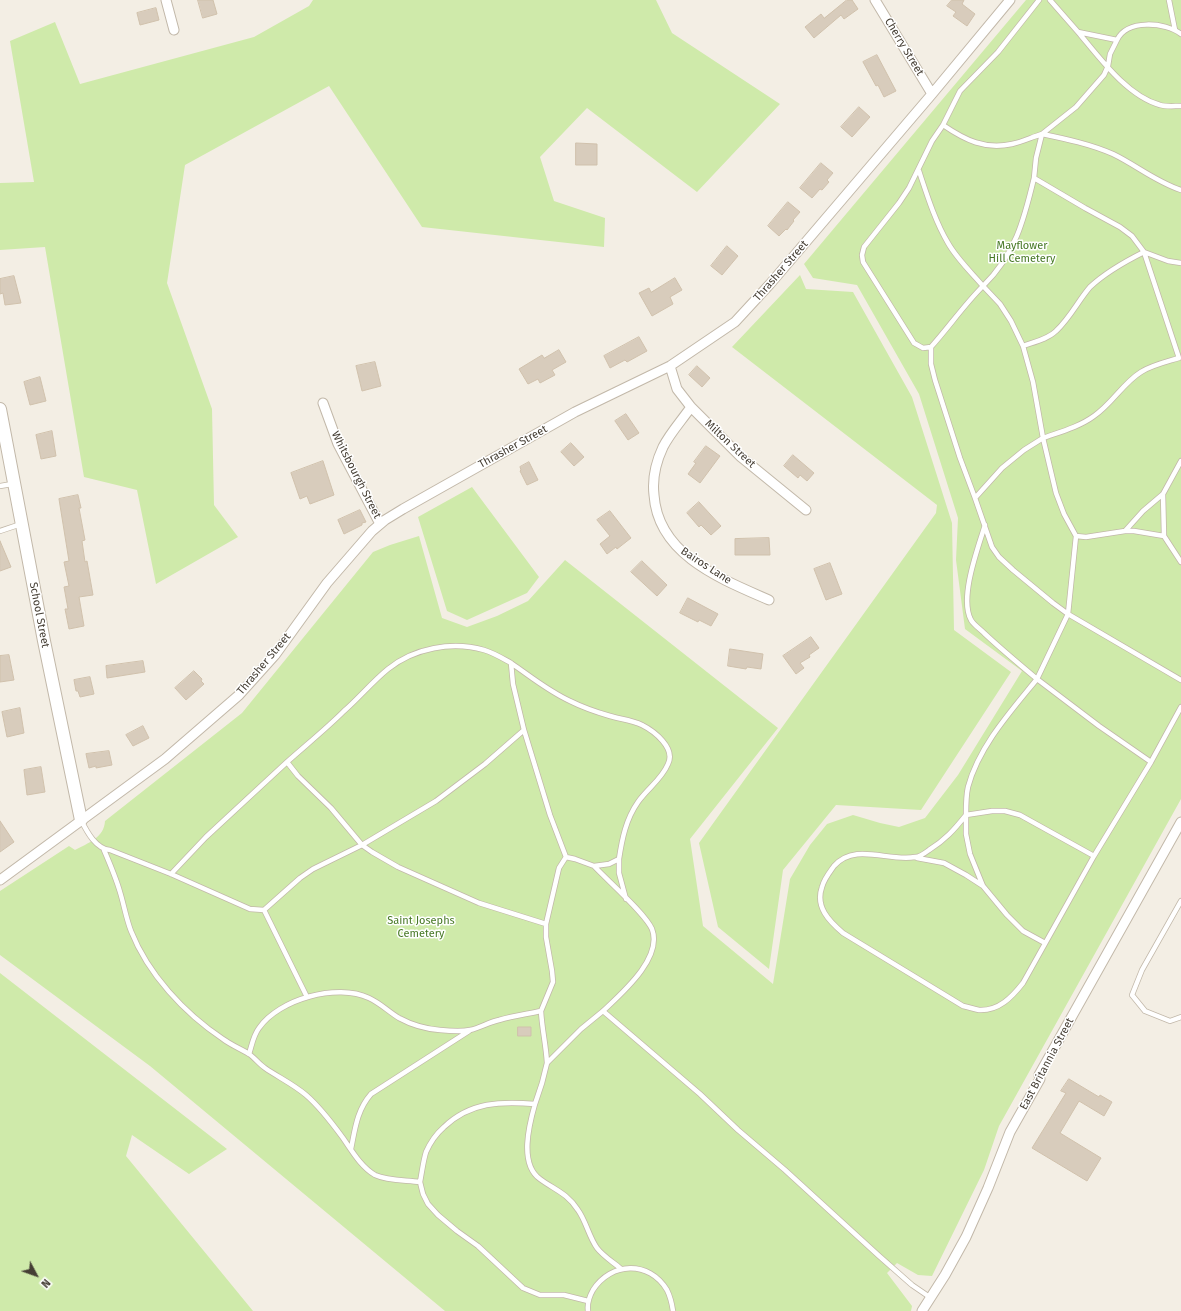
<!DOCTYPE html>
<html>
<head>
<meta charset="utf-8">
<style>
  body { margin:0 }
  #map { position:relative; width:1181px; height:1311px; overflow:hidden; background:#f3eee4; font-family:"Fira Sans",sans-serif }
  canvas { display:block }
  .north { position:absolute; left:16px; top:1255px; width:40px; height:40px; -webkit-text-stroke:3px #fff; paint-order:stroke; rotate:131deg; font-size:11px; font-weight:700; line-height:16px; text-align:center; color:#453e34 }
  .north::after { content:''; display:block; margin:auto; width:14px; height:18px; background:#453e34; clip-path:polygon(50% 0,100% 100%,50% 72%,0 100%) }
</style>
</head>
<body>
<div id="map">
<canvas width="1181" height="1311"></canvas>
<div class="north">N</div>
</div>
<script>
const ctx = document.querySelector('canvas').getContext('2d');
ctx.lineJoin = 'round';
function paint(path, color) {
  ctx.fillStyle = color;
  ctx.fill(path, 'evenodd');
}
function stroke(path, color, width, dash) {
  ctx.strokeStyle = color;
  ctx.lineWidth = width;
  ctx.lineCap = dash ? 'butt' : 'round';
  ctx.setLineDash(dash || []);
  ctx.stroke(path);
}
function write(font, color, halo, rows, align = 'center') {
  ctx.font = font + ' "Fira Sans",sans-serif';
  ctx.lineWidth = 3;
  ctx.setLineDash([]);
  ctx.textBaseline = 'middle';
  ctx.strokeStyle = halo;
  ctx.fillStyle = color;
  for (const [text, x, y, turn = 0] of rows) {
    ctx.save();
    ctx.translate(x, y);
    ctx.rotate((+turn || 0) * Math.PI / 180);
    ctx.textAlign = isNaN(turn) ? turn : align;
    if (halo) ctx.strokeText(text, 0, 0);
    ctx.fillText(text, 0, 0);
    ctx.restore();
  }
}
paint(new Path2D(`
  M313,0H656L672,33L780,104L697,192L587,108L540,157L554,201L605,218L604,247L422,227L329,86L185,165L167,283L212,409L214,505L238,537L156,584L137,490L84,477L45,247L0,250V183L34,182L10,41L55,22L80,84L254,37L309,6Z
  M1026,0H1181V799L999,1126L984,1170L932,1276L918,1275L897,1263L887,1273L912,1306L911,1311H445L150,1066L0,955V891L69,846L75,850C88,843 104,838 105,821L242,713L373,552L390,545L419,536L442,618L467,627L497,616L528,601L565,560L778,728L690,839L703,926L773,984L790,879L810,845L827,824L853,815L880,823L899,827L925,818L958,775L1022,671L965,629L956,560L958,518L919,394L857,285L813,278L804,264Z
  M800,275L806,289L853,292L912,397L952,523L954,630L1011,672L921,810L836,805L783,870L769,969L718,927L699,843L936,513L937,505L732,347Z
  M472,487L539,577L527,593L467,620L447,611L418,517Z
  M0,973L227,1149L189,1174L132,1135L126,1156L253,1311H0Z`), '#cfeaaa');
const building = new Path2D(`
  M198,0H213L217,14L203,18Z
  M847,0H852L858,9L844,19L841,15L814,38L805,27L821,14L824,18Z
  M952,0H964L962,4L975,14L967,26L953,16L956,12L947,6Z
  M156,8L159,20L140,25L137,13Z
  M877,55L896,91L884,97L878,85L876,86L863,62Z
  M859,107L870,117L852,137L841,127Z
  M576,143L597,144V165H576Z
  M821,163L833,173L827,180L829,182L822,190L820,189L812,198L800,188Z
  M788,202L800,212L793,220L794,221L787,230L786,229L779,236L768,226Z
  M727,246L738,256L722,275L711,266Z
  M14,276L21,303L5,305L3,293L0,294V279Z
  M675,278L682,290L670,297L673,304L652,316L639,293L649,288L651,292Z
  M639,337L647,351L627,362L625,360L610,368L604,356Z
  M559,350L566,362L552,370L555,375L540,383L538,379L528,384L519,369L542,355L544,358Z
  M375,362L381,386L362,391L356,366Z
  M697,366L710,378L702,387L689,375Z
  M40,377L46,401L30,405L24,382Z
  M626,414L639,433L628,440L615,421Z
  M52,431L56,456L41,459L36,435Z
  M571,443L584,457L574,466L561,452Z
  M706,446L720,456L700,483L688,474L696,463L694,462Z
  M793,455L814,473L807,481L800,475L798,478L784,466Z
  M323,461L334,495L310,504L307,496L300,499L291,473Z
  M529,462L538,480L527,485L520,471L521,470L520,467Z
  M78,495L81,508H79L85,540L82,541L85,562L87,561L93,595L79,597L84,626L69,629L65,609H68L64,587L69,586L64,562L69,561L59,499Z
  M699,502L721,526L711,535L701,525L699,527L687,513Z
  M360,510L366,522L362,523V525L344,534L338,520Z
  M610,511L631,538L617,549L616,547L607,554L600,544L610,536L597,520Z
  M769,538L770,555H735V539Z
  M0,541L11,567L0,571Z
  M642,561L667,585L657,596L631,572Z
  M830,563L842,594L826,600L814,569Z
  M688,598L718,614L711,626L699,620L698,622L680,613Z
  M811,637L819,648L809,655L810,657L800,663L804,668L796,674L783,656Z
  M730,649L763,654L761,669L747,667L746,669L728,666Z
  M9,655L14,680L0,682V656Z
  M143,661L145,672L107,678L106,666Z
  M194,671L202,679L201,681L204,684L186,700L175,688Z
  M90,677L94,694L80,697L78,691H76L74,680Z
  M20,708L24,733L7,737L2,712Z
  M143,726L149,738L133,746L126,735Z
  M109,751L112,765L96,768V766L89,768L86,754Z
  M41,767L45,792L27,795L24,770Z
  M0,821L14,842L0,852Z
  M518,1027H531V1036H518Z
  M1069,1079L1099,1097L1100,1095L1112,1102L1104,1116L1079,1101L1060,1133L1101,1158L1087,1181L1032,1148L1066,1093L1061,1091Z`);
paint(building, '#d8ccbc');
stroke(building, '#d0c1ac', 1);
const service = new Path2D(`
  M1050,0L1078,32L1117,40L1110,54L1108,66L1104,75L1076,107L1042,134C1066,139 1090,144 1113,154C1136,165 1156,182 1181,190
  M1169,0L1175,30
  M1078,32C1099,57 1127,96 1160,105C1166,107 1174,106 1181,106
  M1117,40C1127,19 1165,22 1181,34
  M943,125L960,91L998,52L1039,0
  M919,171C927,195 935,221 948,243C957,259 971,272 983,286C1015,255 1024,220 1034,178
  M931,347C949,327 964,305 983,286L1000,304L1011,321L1023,346C1034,342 1048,339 1056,331C1070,318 1078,301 1090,287C1106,272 1124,262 1144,252L1179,358C1166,362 1152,365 1141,372C1123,383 1112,404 1094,416C1079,427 1060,432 1043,438L1033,382L1023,346
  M0,486L12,484
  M1163,494L1164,536L1134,531H1125L1143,511L1163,494L1181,461
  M975,498L1002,468L1024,450L1043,438L1056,493L1064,514L1076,536L1086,537L1125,531
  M985,525C978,548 959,598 971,620C974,625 980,629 984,633C1001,649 1019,664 1037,679L1068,614L1053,603L1013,570L999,557L992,547L975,498L960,458L935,380L931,364V347L923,348L914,343L863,262L862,255L864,247L899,203L909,188L932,141L943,125C965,140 985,150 1012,144C1022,142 1032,137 1042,134L1036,158L1034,178L1085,208L1120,227L1132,236L1144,252L1168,261L1181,263
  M0,531L21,524
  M1076,536L1068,614L1181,680
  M1164,536L1181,562
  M511,663C502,658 494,653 484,650C452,641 414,648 388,669C372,682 359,698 344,711C326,729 306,745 287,762L298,776L331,808L362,845L372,852L398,867L479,903L546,924
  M524,730L550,815L566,857
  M1151,762L1094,856L1020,815L1005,811H992L966,815C966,806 966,796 968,787C979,746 1011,711 1037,679L1099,726L1151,762L1181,707
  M966,815C954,830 945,840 929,850C925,853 920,857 915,857C888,862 855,842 834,866C829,873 824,879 822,887C815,907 829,921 843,933L963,1006C968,1007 974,1009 979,1010C999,1011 1012,997 1023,983L1094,856
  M966,815V834L970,854L983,886L1007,915L1023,931L1045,943
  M81,820C87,832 96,849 110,850L171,874L250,909L264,910L307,997
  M104,850C110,864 116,878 120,892C124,905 126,918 131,931C148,974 184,1013 223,1039C231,1045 241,1049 249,1054
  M917,858L944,863L966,875L983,886
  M619,859V873L626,899
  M171,874L206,837L287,762
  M1181,901L1142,970L1132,995L1145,1011L1170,1021L1181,1017
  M264,910L300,878L313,869L362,845L436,801L485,764L524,730L513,684L511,663C530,676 548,691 570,701C582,707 596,712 610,716C620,719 632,720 642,725C654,731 676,748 668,764C662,779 647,789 638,802C626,819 622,839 619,859L609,864L594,866C608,881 645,913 652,929C663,958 622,993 603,1011
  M541,1011L553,982L552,971L546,937V924L559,868L566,857L575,859L594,866
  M547,1063C546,1045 542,1029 541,1011C527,1014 513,1016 499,1020C489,1022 480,1028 470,1030C461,1032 449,1031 440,1030C426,1029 412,1025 399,1018C389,1012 380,1003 369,998C337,983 279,999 259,1028C253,1036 252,1045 249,1054C255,1058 259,1064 265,1068C278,1077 293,1084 306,1095C320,1107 332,1123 343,1138C352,1151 361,1167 375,1175C388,1181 406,1180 420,1182C422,1172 423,1162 426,1152C430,1143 436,1134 444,1127C470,1102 501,1101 535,1104L542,1083L547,1063L581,1029L603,1011L700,1094L738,1130L785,1170L878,1255L912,1285L931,1298
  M535,1104C529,1125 519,1164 540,1179C555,1190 567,1193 578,1210C586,1221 589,1237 597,1248C603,1256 613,1262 620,1268
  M351,1149C355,1129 357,1110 371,1094L469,1031
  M420,1182L423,1194L428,1204L438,1215L457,1231L478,1246L523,1288L540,1295H564L588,1301
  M588,1311C587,1303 589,1297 593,1290C611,1262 649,1260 667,1290C670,1296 672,1304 673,1311`);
const minor = new Path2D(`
  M166,0L174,30
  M875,0L932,94
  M670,366L677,389L691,407L741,457L806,510
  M323,403L338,444L380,524
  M691,407C682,420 670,433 663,447C656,462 652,478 654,495C658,555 721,579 769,600
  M0,880L165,759L239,695L275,655L327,583L372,531L385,520L403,509L575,412L670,366L735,322L770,284L932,94L1010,0
  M922,1311L945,1275L966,1237L988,1188L1010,1132L1040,1079L1039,1075L1181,822`);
const tertiary = new Path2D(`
  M0,409L44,641L81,820`);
stroke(service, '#c2b8a9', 6);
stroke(minor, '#c2b8a9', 11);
stroke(tertiary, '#c2b8a9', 14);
stroke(service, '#fff', 4.5);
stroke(minor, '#fff', 9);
stroke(tertiary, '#fff', 12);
write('11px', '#453e34', '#fff', [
  ["Cherry Street",904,47,59],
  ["Thrasher Street",781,271,-49],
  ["Milton Street",730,444,43],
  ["Thrasher Street",513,447,-29],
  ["Whitsbourgh Street",356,475,63],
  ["Bairos Lane",706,566,33],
  ["School Street",39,615,79],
  ["Thrasher Street",264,664,-50],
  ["East Britannia Street",1047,1064,-62]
]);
write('11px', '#477925', '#fff', [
  ["Mayflower",1022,246],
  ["Hill Cemetery",1022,259],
  ["Saint Josephs",421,921],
  ["Cemetery",421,934]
]);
</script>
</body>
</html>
